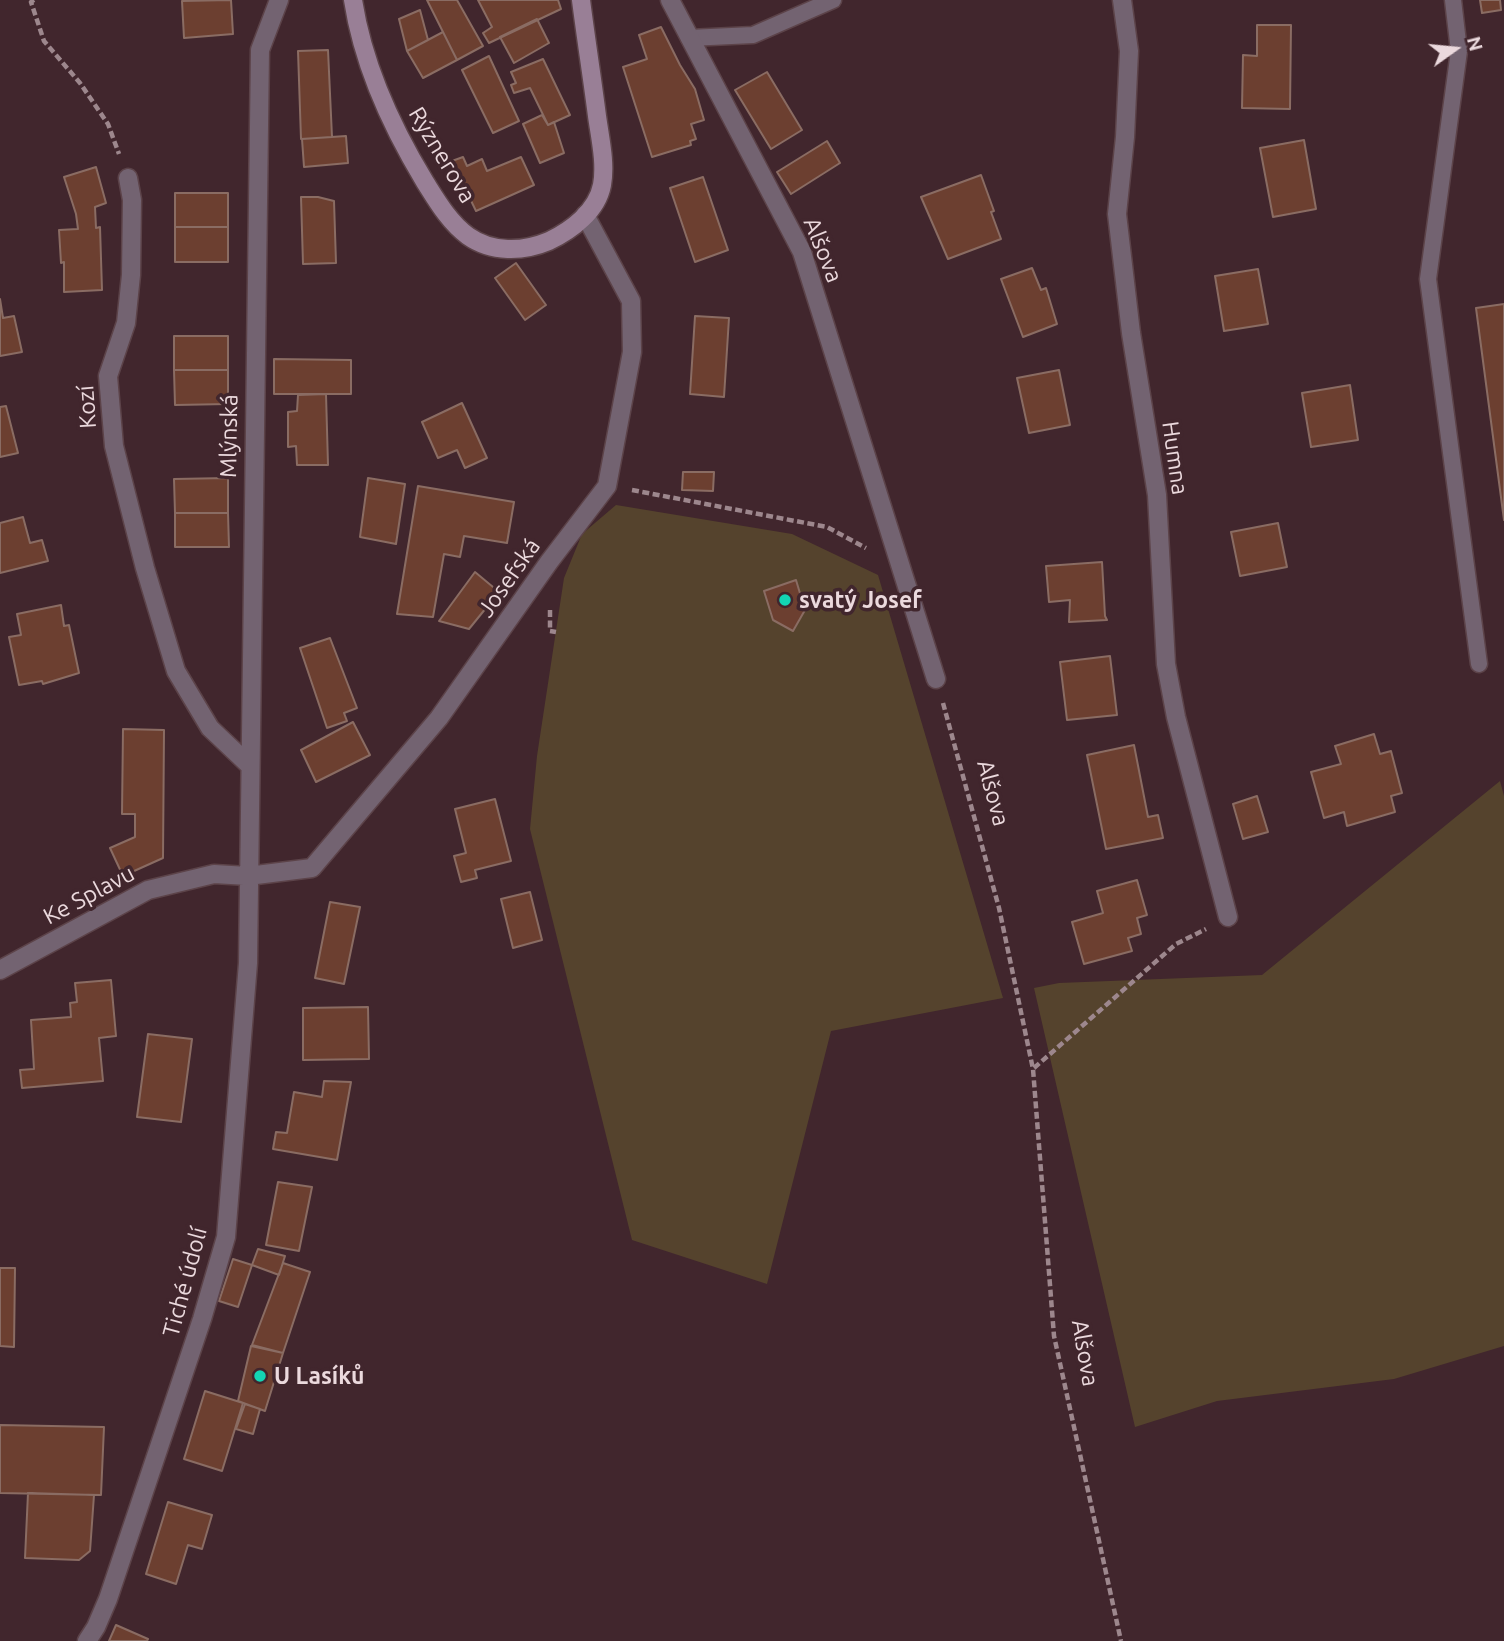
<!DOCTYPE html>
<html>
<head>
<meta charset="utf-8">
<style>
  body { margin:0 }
  #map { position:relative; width:1504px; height:1641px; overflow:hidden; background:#41262d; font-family:Ubuntu,sans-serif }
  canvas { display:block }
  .north { position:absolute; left:1420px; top:14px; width:70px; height:70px; -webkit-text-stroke:5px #41262d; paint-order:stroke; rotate:75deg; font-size:19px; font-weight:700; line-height:28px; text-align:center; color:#ebd9dd }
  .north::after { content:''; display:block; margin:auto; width:24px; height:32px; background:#ebd9dd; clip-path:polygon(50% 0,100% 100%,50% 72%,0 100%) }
</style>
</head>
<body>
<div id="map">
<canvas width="1504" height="1641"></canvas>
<div class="north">N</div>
</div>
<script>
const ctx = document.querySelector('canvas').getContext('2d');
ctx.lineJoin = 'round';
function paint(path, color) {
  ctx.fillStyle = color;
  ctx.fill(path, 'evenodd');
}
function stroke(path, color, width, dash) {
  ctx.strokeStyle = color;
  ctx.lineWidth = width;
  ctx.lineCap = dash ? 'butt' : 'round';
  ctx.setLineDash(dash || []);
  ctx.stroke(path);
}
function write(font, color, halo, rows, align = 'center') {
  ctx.font = font + ' Ubuntu,sans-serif';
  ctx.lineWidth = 7;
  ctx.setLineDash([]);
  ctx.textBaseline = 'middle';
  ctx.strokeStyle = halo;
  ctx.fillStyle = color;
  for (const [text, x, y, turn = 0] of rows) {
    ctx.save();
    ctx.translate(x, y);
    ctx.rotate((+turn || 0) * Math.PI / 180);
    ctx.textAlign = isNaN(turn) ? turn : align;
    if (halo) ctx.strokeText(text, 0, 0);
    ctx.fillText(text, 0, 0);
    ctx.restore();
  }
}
paint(new Path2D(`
  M616,505L792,534L878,575L1003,998L831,1031L767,1284L632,1240L530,829L537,756L564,578L582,534Z
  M1500,781L1504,796V1346L1394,1379L1217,1401L1135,1427L1034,988L1059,983L1262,975Z`), '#55432d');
const building = new Path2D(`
  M231,0L233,34L184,38L182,1Z
  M427,0H457L483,46L457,60Z
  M478,0H558L561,9L489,43L483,33L492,27Z
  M1480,0H1500L1501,10L1482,13Z
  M420,10L428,40L407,51L399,19Z
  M537,19L549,43L514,63L500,37Z
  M1257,25H1291L1290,109L1242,108L1243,55L1257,56Z
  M661,27L680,65L695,89L704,120L691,124L696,139L690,141L691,145L652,157L623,67L647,59L639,35Z
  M443,32L457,60L423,78L407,51Z
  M328,50L332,137L301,139L298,51Z
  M489,56L519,121L493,133L462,70Z
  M543,59L570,115L548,125L530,88L514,93L511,85L516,83L511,72Z
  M767,72L802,130L771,149L735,90Z
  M542,115L548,125L554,122L564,153L540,163L523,124Z
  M346,136L348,163L304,167L302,139Z
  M1304,140L1316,209L1273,217L1260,148Z
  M827,141L840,163L791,194L777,172Z
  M463,157L467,166L482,159L487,171L521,157L534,185L476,211L452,161Z
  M96,167L106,203L95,207L96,228L100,227L102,290L64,292V262L61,263L59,230L78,229L76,214L64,177Z
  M981,175L994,211L991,212L1001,239L948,259L921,197Z
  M703,177L728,250L695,262L670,188Z
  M175,193H228V227H175Z
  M301,197H318L334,201L336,263L303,264Z
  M175,227H228V262H175Z
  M516,263L546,305L525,320L495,278Z
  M1032,268L1041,290L1046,288L1057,324L1023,337L1001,279Z
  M1258,269L1268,324L1224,331L1215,276Z
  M0,299L3,318L14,316L22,352L0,356Z
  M1504,304V520L1476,308Z
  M695,316L729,318L724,397L690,394Z
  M174,336H228V370H174Z
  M274,359L351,360V394H274Z
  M174,370H228V404L175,405Z
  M1059,370L1070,425L1029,433L1017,378Z
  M1350,385L1358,440L1311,447L1302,393Z
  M326,394L328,465H297L296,446L288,447V412L297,411L298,395Z
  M462,403L487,458L465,468L457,450L438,458L422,422Z
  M6,406L18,453L0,457V407Z
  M683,472H714L713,491L682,490Z
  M228,478V513H175L174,479Z
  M368,478L405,484L396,544L360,537Z
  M418,486L514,502L507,543L464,536L460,557L444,554L433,617L397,614Z
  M175,513H228L229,547H175Z
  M23,517L30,543L42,540L48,561L0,573V523Z
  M1278,523L1287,567L1240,576L1231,532Z
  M1102,562L1105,616L1107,620L1069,622L1070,600L1049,602L1046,566Z
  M475,572L499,592L469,629L439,621Z
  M796,580L805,610L793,631L773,620L764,591Z
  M61,605L64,626L69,625L79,673L43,684L42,681L19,685L9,637L21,635L17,614Z
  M330,638L357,708L344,713L347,721L327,728L300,648Z
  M1110,656L1117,715L1067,720L1060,662Z
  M353,722L370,755L316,782L301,750Z
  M123,729L164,730L163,858L123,876L110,848L135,837V814H122Z
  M1374,734L1380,754L1391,751L1402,793L1391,796L1395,812L1347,826L1344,812L1324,818L1311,772L1341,764L1335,746Z
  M1134,745L1148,817L1158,815L1163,838L1106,849L1087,755Z
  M1257,796L1268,832L1243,839L1233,804Z
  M495,799L511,861L475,870L477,878L461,882L454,856L466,853L455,809Z
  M1137,880L1147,915L1137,918L1141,934L1128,938L1132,951L1084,964L1072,922L1103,913L1097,891Z
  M530,892L542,940L513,948L501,899Z
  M330,902L360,907L344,984L315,978Z
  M111,980L116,1036L99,1038L103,1081L22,1088L20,1070L34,1069L31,1020L71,1017L70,1003L77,1002L75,983Z
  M368,1007L369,1059L303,1060V1008Z
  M148,1034L192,1039L181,1122L137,1117Z
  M324,1081L351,1082L337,1160L273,1149L276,1132L287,1133L294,1092L322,1097Z
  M278,1182L312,1187L299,1251L266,1245Z
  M258,1249L285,1256L279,1275L252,1265Z
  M233,1259L252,1265L238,1307L219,1301Z
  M283,1263L310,1272L283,1353L252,1345Z
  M0,1268H15L14,1347L0,1346Z
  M251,1346L283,1353L265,1411L238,1401Z
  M205,1391L243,1403L222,1471L184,1459Z
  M245,1404L260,1409L253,1434L236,1429Z
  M0,1425L104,1427L101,1495L0,1493Z
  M28,1493L94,1495L90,1551L79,1560L25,1558Z
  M168,1502L212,1515L202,1549L188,1545L176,1584L146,1574Z
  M116,1625L148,1639L147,1641H109Z`);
paint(building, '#6c3f30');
stroke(building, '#8a6c63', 2);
const lane = new Path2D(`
  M1453,0L1459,51L1428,279L1479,664
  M689,38L753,35L833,0`);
const street = new Path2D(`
  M670,0L802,252L936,679
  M1122,0L1129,51L1125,137L1117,214L1131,333L1157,495L1166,664L1176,717L1228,917
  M128,178L132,200L131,275L126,323L108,376L114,446L145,568L176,671L210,728L249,765
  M0,970L148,890L214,874L248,876L312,868L439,718L549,562L607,486L632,352L631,301L585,215
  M87,1641L96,1627L108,1599L202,1319L226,1237L248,963L260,50L279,0`);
const secondary = new Path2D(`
  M353,0C363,65 391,126 425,182C437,201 449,222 468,236C492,253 523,252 549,241C572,230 597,211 602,185C606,163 600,138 597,116C592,77 586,39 581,0`);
stroke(lane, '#5c4349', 19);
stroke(street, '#5c4349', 21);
stroke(secondary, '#5c4349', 21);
stroke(new Path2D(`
  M34,0L31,2L44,41L80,83L108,124L119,154
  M632,490L827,527L866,548
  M550,610V631L556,632
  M943,703L999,908L1033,1069L1054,1336L1121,1641
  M1034,1068L1176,944L1206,929`), '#9d878d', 4.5, [7, 3.5]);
stroke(lane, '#736371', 16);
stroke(street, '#736371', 18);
stroke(secondary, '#997f96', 18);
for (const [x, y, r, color] of [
  [785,600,7,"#13d5b4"],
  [260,1376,7,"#13d5b4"]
]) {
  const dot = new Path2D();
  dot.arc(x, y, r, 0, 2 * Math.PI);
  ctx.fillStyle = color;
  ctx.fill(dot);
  stroke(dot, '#41262d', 2.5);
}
write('23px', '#ebd9dd', '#41262d', [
  ["Rýznerova",442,155,59],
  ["Alšova",823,250,68],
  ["Kozí",87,407,-94],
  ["Mlýnská",229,436,-89],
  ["Humna",1175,458,82],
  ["Josefská",509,578,-55],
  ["Alšova",993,793,75],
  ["Ke Splavu",89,895,-28],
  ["Tiché údolí",185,1282,-75],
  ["Alšova",1085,1353,80]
]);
write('bold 23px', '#ebd9dd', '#41262d', [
  ["svatý Josef",799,600],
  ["U Lasíků",274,1376]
], 'left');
</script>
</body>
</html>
